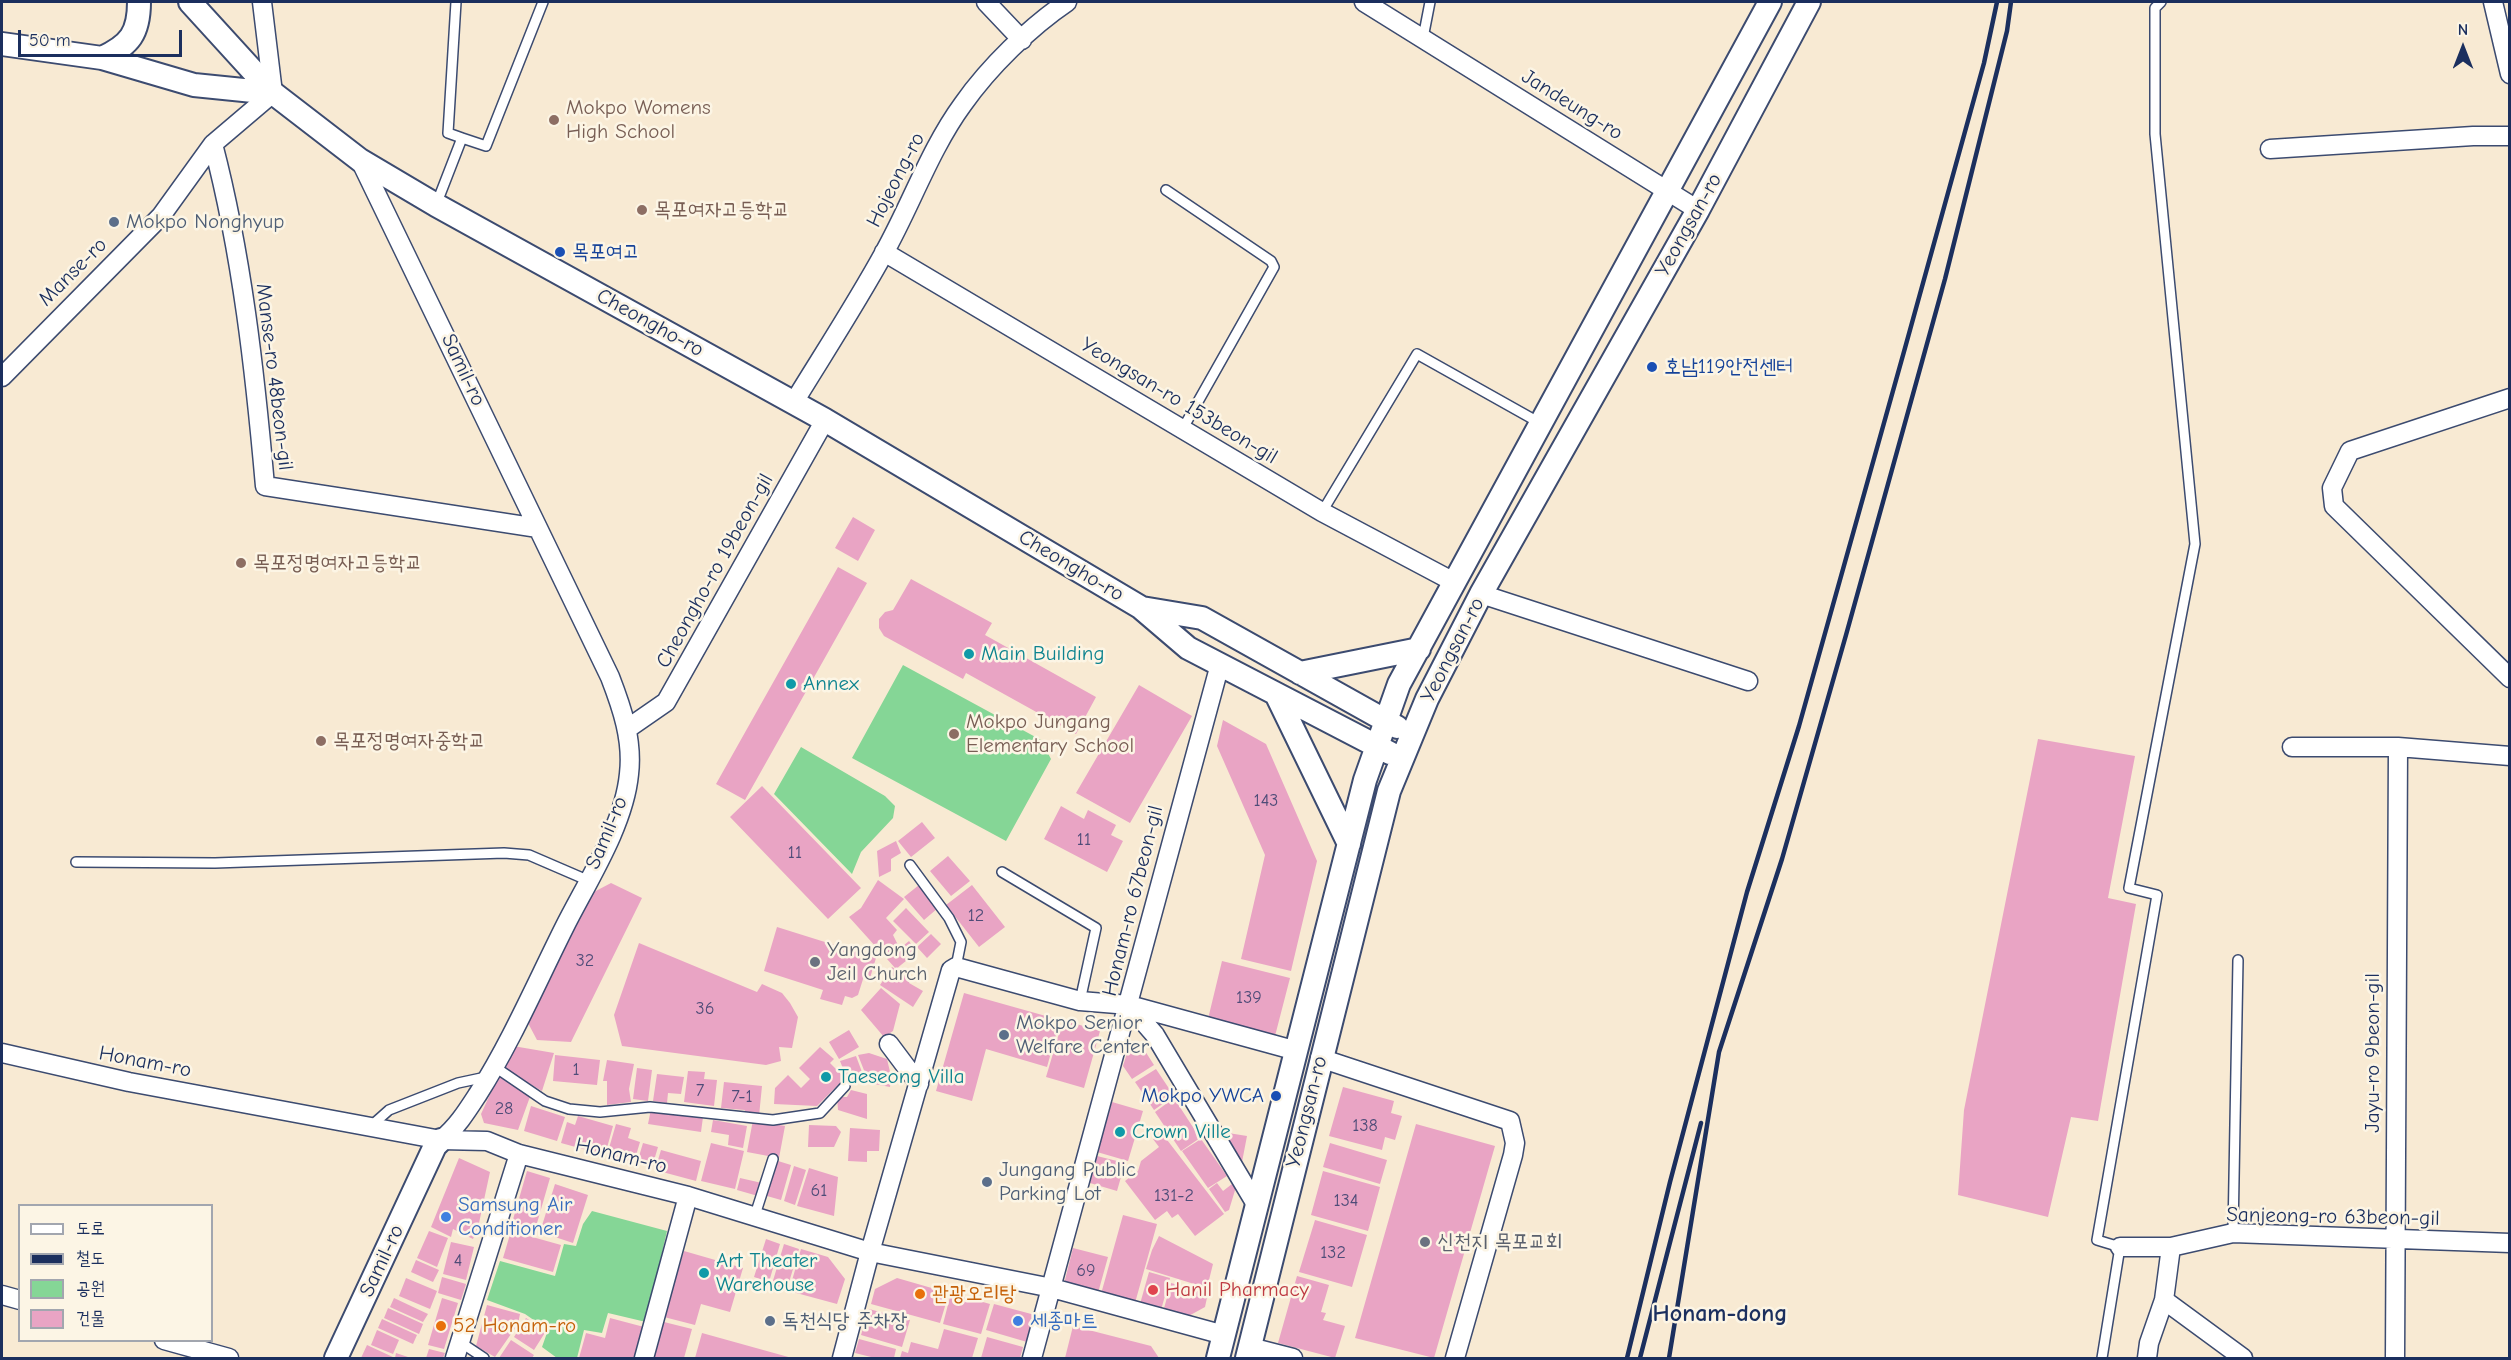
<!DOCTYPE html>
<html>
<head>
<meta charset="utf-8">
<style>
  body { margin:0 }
  #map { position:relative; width:2511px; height:1360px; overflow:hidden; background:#f8ead3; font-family:"Comic Neue","Poor Story",sans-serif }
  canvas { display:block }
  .frame { position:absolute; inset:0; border:3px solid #1b2f5e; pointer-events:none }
  .legend { position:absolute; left:18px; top:1204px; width:195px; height:138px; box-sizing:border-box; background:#fcf5e5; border:2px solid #a2a6af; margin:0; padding:8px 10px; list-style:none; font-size:18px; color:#1b2f5e }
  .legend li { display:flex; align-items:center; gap:12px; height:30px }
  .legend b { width:30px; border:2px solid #a2a6af }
  .north { position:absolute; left:2433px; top:18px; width:60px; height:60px; -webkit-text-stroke:4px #fcf5e5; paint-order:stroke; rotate:0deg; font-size:16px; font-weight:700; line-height:24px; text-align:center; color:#1b2f5e }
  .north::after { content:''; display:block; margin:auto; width:21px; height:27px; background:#1b2f5e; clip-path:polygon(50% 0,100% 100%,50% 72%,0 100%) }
  .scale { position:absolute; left:18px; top:30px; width:164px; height:27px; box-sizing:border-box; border:3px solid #1b2f5e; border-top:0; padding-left:8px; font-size:18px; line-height:21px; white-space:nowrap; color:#1b2f5e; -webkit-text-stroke:4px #fcf5e5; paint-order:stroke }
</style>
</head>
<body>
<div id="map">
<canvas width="2511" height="1360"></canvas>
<div class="frame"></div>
<ul class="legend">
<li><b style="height:8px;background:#fff"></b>도로</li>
<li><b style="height:8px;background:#1b2f5e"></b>철도</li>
<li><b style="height:16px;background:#85d696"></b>공원</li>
<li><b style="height:16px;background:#e9a4c4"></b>건물</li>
</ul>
<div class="north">N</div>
<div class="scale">50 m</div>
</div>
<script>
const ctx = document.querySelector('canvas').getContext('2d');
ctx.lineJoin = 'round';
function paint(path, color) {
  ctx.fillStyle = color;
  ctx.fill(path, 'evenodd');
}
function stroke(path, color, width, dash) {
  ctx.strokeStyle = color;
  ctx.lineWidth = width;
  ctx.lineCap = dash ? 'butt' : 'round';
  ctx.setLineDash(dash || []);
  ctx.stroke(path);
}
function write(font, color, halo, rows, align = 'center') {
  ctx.font = font + ' "Comic Neue","Poor Story",sans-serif';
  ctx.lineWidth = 5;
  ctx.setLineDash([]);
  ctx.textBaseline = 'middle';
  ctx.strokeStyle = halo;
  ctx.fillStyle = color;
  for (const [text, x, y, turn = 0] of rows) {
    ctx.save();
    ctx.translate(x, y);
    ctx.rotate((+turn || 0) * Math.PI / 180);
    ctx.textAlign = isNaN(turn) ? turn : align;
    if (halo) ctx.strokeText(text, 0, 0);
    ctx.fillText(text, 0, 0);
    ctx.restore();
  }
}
paint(new Path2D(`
  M903,665L1041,740L1051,759L1006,841L852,758Z
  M801,747L885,796L895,806L893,818L861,852L852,874L774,794Z
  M592,1211L667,1231L646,1322L608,1313L602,1333L584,1330L577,1358H557L542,1347L548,1330L525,1314L487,1300L500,1261L555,1276L564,1244L576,1246L583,1224Z`), '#85d696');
paint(new Path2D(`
  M853,517L875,530L858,561L835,548Z
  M838,567L867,583L745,800L716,784Z
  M911,579L992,623L985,635L1096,697L1076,734L966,673L963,679L884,636L879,628V619L885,612L893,610Z
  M1139,685L1192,716L1130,823L1076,793Z
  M1223,720L1266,744L1317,861L1291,971L1241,959L1265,855L1217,746Z
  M2038,739L2135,756L2108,898L2136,904L2098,1121L2071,1117L2048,1217L1958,1195L1964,1110Z
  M762,786L861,888L828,919L730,817Z
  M1061,806L1084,819L1088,810L1116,825L1111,835L1123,841L1107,872L1044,839Z
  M922,822L935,838L911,857L898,841Z
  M896,841L901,853L891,859V871L879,877L877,851Z
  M948,856L970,881L951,896L930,871Z
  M878,880L904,899L886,918L897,930L893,935L899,947L886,958L849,917L861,908Z
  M611,883L642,898L571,1042L537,1040L528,1023L592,893Z
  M919,885L938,908L924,920L904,897Z
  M972,885L1005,927L979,947L946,905Z
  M906,908L929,932L916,944L893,921Z
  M777,927L876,958L870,978L864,976L858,995L852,998L845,996L842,1005L820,999L823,990L764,971Z
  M931,934L941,944L927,958L917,947Z
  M909,941L917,952L896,969L887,959Z
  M639,943L757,992L762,984L782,993L790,1003L798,1017L792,1048L779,1047L781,1061L766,1065L622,1046L614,1015Z
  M1222,961L1290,978L1275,1036L1208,1019Z
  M892,967L911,980L909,983L923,991L913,1007L880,985Z
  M881,988L900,1004L893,1031L884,1037L861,1010Z
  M964,993L1060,1020L1047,1067L986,1049L972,1101L936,1091Z
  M1063,1020L1100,1031L1084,1088L1046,1077Z
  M849,1030L859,1047L839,1059L829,1042Z
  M1136,1043L1145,1051L1154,1065L1132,1079L1123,1066L1129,1047Z
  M513,1046L554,1053L542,1091L501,1067Z
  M820,1047L834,1059L830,1063L845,1078L817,1106L774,1104L775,1088L788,1075L801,1088L810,1079L799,1068Z
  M869,1053L887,1059L891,1076L890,1087L869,1083L858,1055Z
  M555,1055L600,1060L597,1085L553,1081Z
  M856,1056L865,1080L850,1086L840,1061Z
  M607,1060L634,1064L629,1089L631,1102L607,1105V1081H603Z
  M637,1068L652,1070L648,1101L633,1099Z
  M1156,1069L1174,1096L1154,1110L1135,1082Z
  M688,1071L705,1072L704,1079L717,1080L714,1106L684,1102Z
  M657,1074L684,1077L681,1094L668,1093L667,1103L653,1101Z
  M499,1075L531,1094L518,1130L484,1123L481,1114Z
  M724,1082L762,1086L759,1116L744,1115L745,1110L721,1108Z
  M1343,1087L1394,1101L1391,1113L1402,1116L1395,1140L1385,1137L1382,1150L1329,1136Z
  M851,1090L867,1094V1119L838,1110L837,1097H847Z
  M1174,1098L1200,1138L1181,1151L1155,1112Z
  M1112,1102L1143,1111L1128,1161L1097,1152Z
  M531,1106L565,1117L557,1141L524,1131Z
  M651,1109L703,1117L701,1132L648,1124Z
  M578,1116L613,1126L605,1155L561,1143L567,1122L575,1125Z
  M713,1120L747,1126L743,1148L728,1145L729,1135L711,1132Z
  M753,1120L785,1126L779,1158L747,1152Z
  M616,1124L631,1128L628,1138L640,1142L634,1162L607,1155Z
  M1416,1124L1495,1146L1434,1358L1355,1338Z
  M809,1125L836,1126L841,1132L834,1147H808Z
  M850,1128L880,1130L879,1151H867V1162L848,1161Z
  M1161,1132L1224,1214L1195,1236L1178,1214L1172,1218L1167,1211L1155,1220L1125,1181L1138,1171L1141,1161L1159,1147L1153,1139Z
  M1222,1132L1247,1136L1242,1162Z
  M1201,1139L1227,1176L1208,1188L1182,1151Z
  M643,1143L658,1147L652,1167L637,1163Z
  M711,1143L744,1151L735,1189L701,1181Z
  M1330,1143L1387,1160L1380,1184L1323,1167Z
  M661,1150L701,1161L696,1181L655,1170Z
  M1097,1156L1125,1163L1117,1191L1090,1183Z
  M459,1158L490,1172L479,1223L473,1239L453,1229L451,1237L431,1227Z
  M778,1161L791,1165L781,1200L767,1196Z
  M794,1166L806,1170L795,1205L784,1201Z
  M809,1168L838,1177L834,1216L797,1206Z
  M527,1171L550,1178L535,1230L512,1223Z
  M1323,1171L1380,1187L1368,1231L1311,1215Z
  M740,1178L762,1183L758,1196L737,1190Z
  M1217,1183L1223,1191L1232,1184L1236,1187L1229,1210L1225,1212L1209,1189Z
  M555,1184L588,1195L573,1243L540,1232Z
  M1123,1215L1157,1224L1135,1303L1101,1294Z
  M1315,1220L1367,1235L1352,1287L1299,1272Z
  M429,1231L448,1238L437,1267L417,1258Z
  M511,1231L561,1245L553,1272L503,1258Z
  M1159,1236L1213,1264L1207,1288L1146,1269L1152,1250Z
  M766,1239L780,1244L769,1282L754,1277Z
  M451,1242L474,1247L466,1280L443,1274Z
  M784,1244L799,1249L787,1289L772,1284Z
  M1073,1248L1108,1257L1098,1293L1064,1284Z
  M801,1249L828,1257L845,1279L837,1304L789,1291Z
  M684,1251L743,1268L730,1312L701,1304L695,1325L664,1317Z
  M416,1260L439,1270L433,1282L411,1272Z
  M1149,1272L1170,1278L1161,1310L1140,1304Z
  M1297,1276L1329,1285L1321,1312L1326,1313L1323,1320L1345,1326L1335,1358L1278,1343Z
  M442,1277L466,1284L461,1300L438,1293Z
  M406,1278L437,1291L430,1309L399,1296Z
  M897,1278L949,1293L940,1323L871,1304L875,1289Z
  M1171,1283L1208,1293L1205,1307L1185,1318L1163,1312Z
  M951,1293L990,1304L981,1334L943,1324Z
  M394,1298L428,1314L423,1322L390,1307Z
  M442,1298L458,1303L444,1349L428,1345Z
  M994,1304L1035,1315L1027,1342L986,1330Z
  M487,1305L520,1314L518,1324L495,1357L476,1346Z
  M388,1308L423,1324L419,1334L384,1318Z
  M869,1309L910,1320L902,1347L861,1335Z
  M526,1318L546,1331L534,1350L514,1337Z
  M610,1318L644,1327L635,1358H579L586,1333L605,1338Z
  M382,1319L417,1335L413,1344L378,1328Z
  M664,1322L692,1329L684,1358H654Z
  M1073,1326L1151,1346L1159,1358H1065Z
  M944,1329L978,1338L972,1358H900L902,1351L908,1353L911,1342L938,1349Z
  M377,1330L399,1340L393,1354L371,1345Z
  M702,1333L792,1358H695Z
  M987,1337L1023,1347L1020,1358H981Z
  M859,1339L896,1349L894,1358H875L855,1353Z
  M511,1340L534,1355L532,1358H499Z
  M367,1345L395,1358L396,1353L411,1358H361Z
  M429,1349L445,1353L443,1358H426Z`), '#e9a4c4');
const service = new Path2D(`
  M456,2L448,133L462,138
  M1423,38L1430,2
  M1166,190L1271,261L1274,267L1182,430
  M436,205L462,138L486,146L543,2
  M1322,512L1417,354L1540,423
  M76,862L215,863L504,853L529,855L587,880
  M910,865L949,918L961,942L956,967
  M1002,872L1096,928L1080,1001
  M495,1067L545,1101L569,1109L600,1112L650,1107L773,1120L820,1113L845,1086
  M371,1126L389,1110L458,1083L486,1077
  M755,1215L773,1159
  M2233,1233L2238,960
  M460,1342L484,1358
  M2102,1358L2120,1247L2097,1240L2157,895L2129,888L2195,544L2155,134V8L2161,2`);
const minor = new Path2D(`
  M986,2L1022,40
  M1364,2L1698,210
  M2493,2L2510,74
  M213,144C242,255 255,372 265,486L538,528
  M2270,149L2473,136H2510
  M360,160L610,677C622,708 633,740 629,774C624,826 587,882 564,928C536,984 511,1042 478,1094C467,1111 457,1127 441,1140
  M884,252L1322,512L1454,582
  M2,377L161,216L213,144L273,93L262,2
  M2510,398L2350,451L2332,488L2334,506L2510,678
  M794,402C824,353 856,304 884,253C911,205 930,149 963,104C989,67 1030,27 1067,2
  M1481,594L1748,681
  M627,729L666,702L825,420
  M2292,747H2398L2510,756
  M1129,1005L1155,1035L1257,1206
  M889,1044L919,1084
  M2,1053L129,1082L441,1140L487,1141L519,1154L688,1196L870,1252L1052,1288L1224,1335
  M1320,1058L1510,1121L1515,1143L1513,1155L1455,1358
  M2120,1247H2171L2233,1233L2510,1243
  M2,1295L20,1300
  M2164,1300L2243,1358
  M164,1340L229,1358
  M1250,1347L1293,1358
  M455,1358L519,1154
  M644,1358L688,1196
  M842,1358L870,1252L951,970L956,967L1080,1001L1129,1005L1297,1051
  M1032,1358L1220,664
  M2147,1358L2149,1343L2164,1300L2171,1247
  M2395,1358L2398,747`);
const tertiary = new Path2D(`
  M190,2L273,93L360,160L436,205L825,420L1140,607L1188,648L1390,753
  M2,44L102,58L194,85L273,93
  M102,58C130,45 139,33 139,2
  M1142,608L1202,618L1397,727
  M1300,673L1419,649
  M1276,694L1349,844
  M336,1358L435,1146L441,1140
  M1218,1358L1365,780L1399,684L1770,2
  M1247,1358L1389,791L1427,699L1481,594L1698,210L1809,2`);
stroke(service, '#3c4b70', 12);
stroke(minor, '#3c4b70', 21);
stroke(tertiary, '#3c4b70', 26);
stroke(service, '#fff', 9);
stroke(minor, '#fff', 18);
stroke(tertiary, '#fff', 22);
stroke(new Path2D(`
  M1627,1358L1670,1182L1747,892L1799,726L1905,348L1984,63L1997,2
  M1640,1358L1701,1123
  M1669,1358L1719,1052L1782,859L1846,635L1945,279L2007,31L2011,2`), '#1b2f5e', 4.5);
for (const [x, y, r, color] of [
  [554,120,6,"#8d6e63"],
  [642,210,6,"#8d6e63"],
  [114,222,6,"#5c6f8a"],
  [560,252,6,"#1a4fb4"],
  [1652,367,6,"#1a4fb4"],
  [241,563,6,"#8d6e63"],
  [969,654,6,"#0f9aa8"],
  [791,684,6,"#0f9aa8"],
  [954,734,6,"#8d6e63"],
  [321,741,6,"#8d6e63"],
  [815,962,6,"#6b7280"],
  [1004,1035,6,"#5c6f8a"],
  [826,1077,6,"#0f9aa8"],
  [1276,1096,6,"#1a4fb4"],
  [1120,1132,6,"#0f9aa8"],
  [987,1182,6,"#5c6f8a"],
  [446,1217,6,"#3f7fe0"],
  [1425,1242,6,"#6b7280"],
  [704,1273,6,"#0f9aa8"],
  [1153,1290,6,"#e0444e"],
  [920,1294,6,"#e8710a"],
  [770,1321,6,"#5c6f8a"],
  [1018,1321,6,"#3f7fe0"],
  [441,1326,6,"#e8710a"]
]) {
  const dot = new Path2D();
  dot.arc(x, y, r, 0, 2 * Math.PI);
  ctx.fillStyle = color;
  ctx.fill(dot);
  stroke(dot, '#fcf5e5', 2);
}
write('18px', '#4e4c78', null, [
  ["143",1266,801],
  ["11",1084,840],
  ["11",795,853],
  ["12",976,916],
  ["32",585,961],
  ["139",1249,998],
  ["36",705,1009],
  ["1",576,1070],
  ["7",700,1091],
  ["7-1",742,1097],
  ["28",504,1109],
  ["138",1365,1126],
  ["61",819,1191],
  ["131-2",1174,1196],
  ["134",1346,1201],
  ["132",1333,1253],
  ["4",458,1261],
  ["69",1086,1271]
]);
write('21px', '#1b2f5e', '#fcf5e5', [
  ["Jandeung-ro",1572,105,32],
  ["Hojeong-ro",896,180,-63],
  ["Yeongsan-ro",1689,225,-61],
  ["Manse-ro",73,272,-45],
  ["Cheongho-ro",650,323,29],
  ["Samil-ro",463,370,65],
  ["Manse-ro 48beon-gil",274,377,83],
  ["Yeongsan-ro 153beon-gil",1179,401,31],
  ["Cheongho-ro",1071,566,31],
  ["Cheongho-ro 19beon-gil",715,571,-61],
  ["Yeongsan-ro",1453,650,-63],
  ["Samil-ro",607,833,-67],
  ["Honam-ro 67beon-gil",1133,901,-76],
  ["Jayu-ro 9beon-gil",2373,1053,-90],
  ["Honam-ro",145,1062,11],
  ["Yeongsan-ro",1307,1112,-76],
  ["Honam-ro",621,1156,14],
  ["Sanjeong-ro 63beon-gil",2333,1217,1],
  ["Samil-ro",382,1261,-65]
]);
write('21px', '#785e54', '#fcf5e5', [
  ["Mokpo Womens",566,108],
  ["High School",566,132],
  ["목포여자고등학교",654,210],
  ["목포정명여자고등학교",253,563],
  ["Mokpo Jungang",966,722],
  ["Elementary School",966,746],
  ["목포정명여자중학교",333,741]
], 'left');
write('21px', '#4e5e75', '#fcf5e5', [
  ["Mokpo Nonghyup",126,222],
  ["Mokpo Senior",1016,1023],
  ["Welfare Center",1016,1047],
  ["Jungang Public",999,1170],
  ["Parking Lot",999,1194],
  ["독천식당 주차장",782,1321]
], 'left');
write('21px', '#164399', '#fcf5e5', [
  ["목포여고",572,252],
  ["호남119안전센터",1664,367],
  ["Mokpo YWCA",1264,1096,"right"]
], 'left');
write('21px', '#0d838f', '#fcf5e5', [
  ["Main Building",981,654],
  ["Annex",803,684],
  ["Taeseong Villa",838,1077],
  ["Crown Ville",1132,1132],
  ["Art Theater",716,1261],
  ["Warehouse",716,1285]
], 'left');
write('21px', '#5b616d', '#fcf5e5', [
  ["Yangdong",827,950],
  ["Jeil Church",827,974],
  ["신천지 목포교회",1437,1242]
], 'left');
write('21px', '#366cbe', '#fcf5e5', [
  ["Samsung Air",458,1205],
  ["Conditioner",458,1229],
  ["세종마트",1030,1321]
], 'left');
write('21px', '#be3a42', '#fcf5e5', [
  ["Hanil Pharmacy",1165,1290]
], 'left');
write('21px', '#c56008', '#fcf5e5', [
  ["관광오리탕",932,1294],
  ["52 Honam-ro",453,1326]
], 'left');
write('bold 24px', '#1b2f5e', '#fcf5e5', [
  ["Honam-dong",1720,1314]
]);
</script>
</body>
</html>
